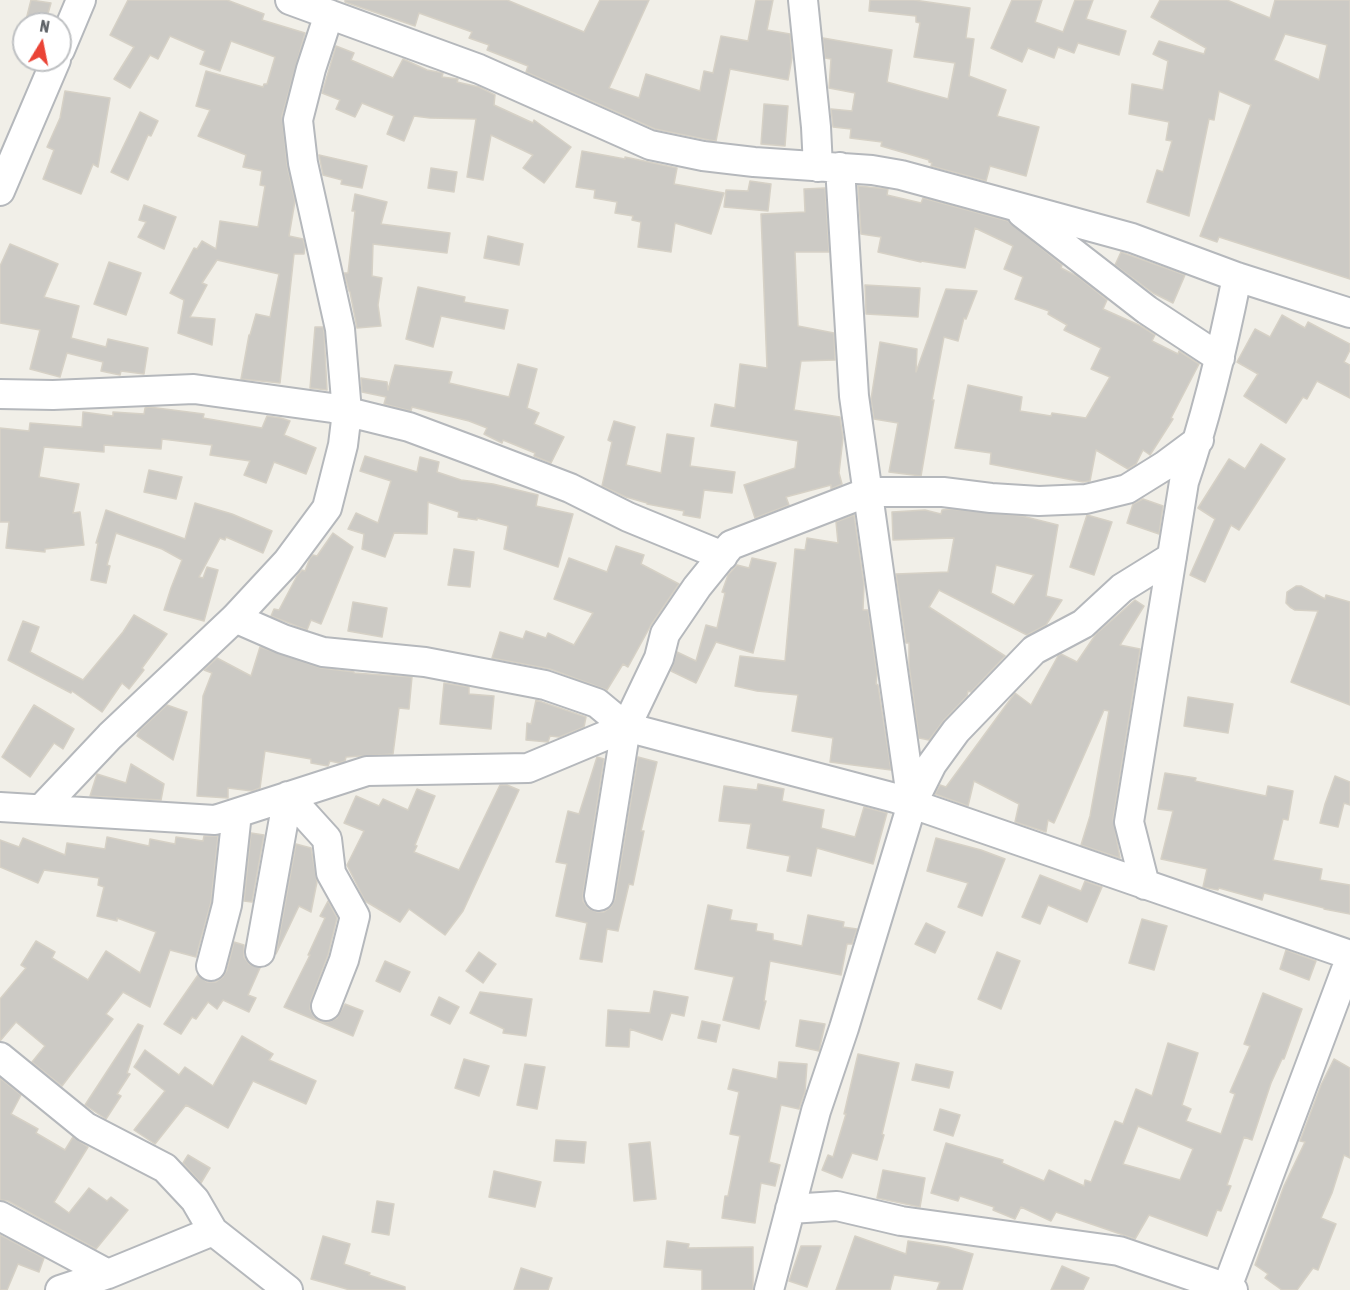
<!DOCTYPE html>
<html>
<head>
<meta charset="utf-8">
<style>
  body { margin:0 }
  #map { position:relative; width:1350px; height:1290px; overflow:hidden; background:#f1efe8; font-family:"Asap Condensed",sans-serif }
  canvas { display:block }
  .north { position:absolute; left:12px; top:12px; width:60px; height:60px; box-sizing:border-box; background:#fff; border:2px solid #bfc1c3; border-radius:50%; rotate:10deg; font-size:16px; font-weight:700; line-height:24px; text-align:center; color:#5f6368 }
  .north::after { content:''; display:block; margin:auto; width:21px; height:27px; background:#ea4335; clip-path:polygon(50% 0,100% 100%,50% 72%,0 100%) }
</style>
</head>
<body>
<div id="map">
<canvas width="1350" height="1290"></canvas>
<div class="north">N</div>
</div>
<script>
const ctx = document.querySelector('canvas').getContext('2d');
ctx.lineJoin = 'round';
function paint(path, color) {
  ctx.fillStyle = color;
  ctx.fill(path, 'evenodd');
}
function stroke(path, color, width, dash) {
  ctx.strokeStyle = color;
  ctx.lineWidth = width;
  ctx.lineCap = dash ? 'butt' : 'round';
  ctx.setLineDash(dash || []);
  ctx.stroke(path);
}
const building = new Path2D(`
  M31,0L51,3L45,24H25Z
  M128,0H227L264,14L262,20L305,33L282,116L287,165L295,201L289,236L303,239L305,247L304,254H294L280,383L241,379L249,335H250L256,314L270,317L279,274L217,260L202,283L207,285L190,317L215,319L212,345L178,333L184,300L170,293L194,248L197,249L202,241L216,249L220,221L258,227L265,186L260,185L262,171L243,167L246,155L198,136L210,110L196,106L206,71L263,87L264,84H267L275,57L231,41L220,71L200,64L205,51L170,36L158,59L150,55L130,88L114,79L134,47L110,35Z
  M345,0H507L584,32L600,0H649L609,88L639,98L646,74L700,91L704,71L713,73L721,36L748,41L756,0H773L767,30L790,34L792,58L788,80L730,69L716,141L709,140L655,129L526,72L528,66L487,50L489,45L469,38L472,32L419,13L415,26L345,2Z
  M870,0H914L970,8L966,38L974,39L969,76L1006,90L997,116L1039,127L1026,176L990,166L986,181L931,166L932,163L929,162V160L881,146L882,142L850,138L851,129L833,127L831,109L852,111L855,93L829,88L831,59L825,58L823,38L892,50L887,82L948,99L955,63L914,57L920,23L916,22V16L869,11Z
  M1012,0H1042L1035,22L1063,32L1075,0H1093L1086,19L1126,31L1119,55L1078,43L1074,53L1058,47L1054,58L1028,48L1022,62L991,48Z
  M1160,0H1227L1270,18L1275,0H1350V279L1219,237L1217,242L1200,236L1251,105L1219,91L1214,120L1209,119L1189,216L1147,202L1157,170L1163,172L1172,141L1166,140L1169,122L1129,114L1132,84L1163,90L1168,61L1153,54L1159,41L1204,54L1206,48L1151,17ZM1285,34L1327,45L1319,80L1274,60Z
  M336,46L354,53L351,60L393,78L403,59L427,70L443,73L442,77L458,79L457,82L479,87L495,95L494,105L533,123L534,120L571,147L544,183L523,168L533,155L491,135L483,180L467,177L476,119L430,118L414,116L404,141L387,134L394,116L362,103L355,117L336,109L340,100L322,93Z
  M65,91L110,98L98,167L93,164L81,194L43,179L54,150L47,147L60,118Z
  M764,104L788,106L785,146L761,144Z
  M140,112L158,121L151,136L148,135L128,180L111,172Z
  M582,151L625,159V157L677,168L674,184L724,193L711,234L675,223L671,252L638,247L641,222L632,220L633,216L615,213L617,202L594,198L595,190L576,187Z
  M319,155L367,166L362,188L341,184L342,180L323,175Z
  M431,168L457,172L454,192L428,188Z
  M750,181L771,184L768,211L724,207L726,190L748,191Z
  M858,186L888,189L887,195L921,203L923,198L1008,221L1062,265L1061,268L1077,276L1107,300L1103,309L1141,326L1155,335L1152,341L1178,354L1179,351L1199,364L1171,418L1173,419L1150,455L1143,450L1136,464L1128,469L1096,450L1090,481L1083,482L990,464L991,453L955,448L968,385L1022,397L1020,411L1051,416L1052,413L1086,418L1110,377L1091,369L1101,348L1064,330L1067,325L1048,314L1049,311L1015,299L1023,277L1004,269L1013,246L975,228L965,268L921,261V262L878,252L881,237L861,234Z
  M825,188L829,252H795L798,326L834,333L835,360L801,361L794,410L840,417L843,438L839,473L842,484L831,489V485L786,497L789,505L755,518L744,485L795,468L798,441L711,426L715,404L735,408L740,364L767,368L761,214L805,212L804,189Z
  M355,194L387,202L381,224L450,233L447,253L373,244L372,276L382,278L378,305L381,326L357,328L350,292L349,291L344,273H348L355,211H352Z
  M144,205L176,217L164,249L138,237L146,222L139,220Z
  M488,236L523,244L519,265L484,258Z
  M10,244L58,264L44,297L79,306L71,338L106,347L108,339L148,348L144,374L121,371L120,375L101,371L103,362L67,353L60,377L30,369L40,330L0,323V266Z
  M1121,252L1185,275L1173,303L1153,293L1115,265Z
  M109,262L141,273L126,315L94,304Z
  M865,285L920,288L918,317L866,314Z
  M418,287L465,297L464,302L508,310L504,329L441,316L433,347L406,339Z
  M946,289L977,291L966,319L964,318L958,341L944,337L932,400H934L921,476L889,472L898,423L874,419L871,399L880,342L917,349L916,372Z
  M1282,315L1305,328L1308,322L1350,344V350L1344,362L1350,365V398L1317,381L1307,399L1303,397L1286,423L1244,396L1258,374L1237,362L1255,329L1270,337Z
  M315,327H323L324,332L327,390L310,388Z
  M518,364L537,369L527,408L539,413L534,424L564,437L551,463L534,456L535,453L503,440L502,443L484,434L487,428L469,421L412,407L411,411L384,404L386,397L362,392L361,378L387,382L388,390L395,365L452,372L449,383L509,397Z
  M149,407L204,414L203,418L262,428L267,416L281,418L290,421L284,435L316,448L306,474L274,462L266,483L244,475L250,461L210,455L212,445L162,439L161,449L104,445V452L44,447L39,477L79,484L73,513L80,512L84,545L45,549V552L6,548L9,522H0V428L29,431L30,423L82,427L83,412L113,416V412L144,414L145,408Z
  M614,421L635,427L626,465L661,473L667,434L694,438L690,466L735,472L732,493L704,490L700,518L683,515L684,511L647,504V503L626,497L602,486L612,442L608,440Z
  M1261,444L1285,459L1239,530L1231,525L1205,582L1190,575L1215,519L1198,508L1229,459L1245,469Z
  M365,456L417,472L420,457L439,462L437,472L461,480L493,484L538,495L536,506L573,514L558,567L504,549L508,526L477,518V520L458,517L459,512L428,502L427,534L394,533L385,557L362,549L364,534L348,529L356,513L378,523L391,481L360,471Z
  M149,470L182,477L176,499L144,492Z
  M1143,499L1163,506L1159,534L1127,523L1133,504Z
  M195,503L232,514L272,531L263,553L226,537L225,540L220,538L199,577L203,578L207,567L218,570L204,621L164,610L171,588L182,560L162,549L116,533L107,565L110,566L106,583L91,580L98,543H96L106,510L185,539Z
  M950,509L1022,516L1058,525L1046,596L1062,600L1046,625L1027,635L939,590L929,607L1005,656L971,692L968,691L967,696L944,720L929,740L919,738L909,665V643H906L896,574L948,572L954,538L893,540L892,512L925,510L941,514L942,510ZM996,565L1034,575L1014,605L991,593Z
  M854,515L864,584L863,610H868L877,674L876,684L878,685L891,770L830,762L833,738L792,731L798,695L757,691L735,686L740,656L785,661L795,549L805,550L807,538L838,543L836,522Z
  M1087,515L1112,522L1094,575L1070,567Z
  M333,533L353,547L321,624L311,620L307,630L271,616L274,609L279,610L297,576L302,570L305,571L310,558L313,555L317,556Z
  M616,546L644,555L641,564L679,584L651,625L628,667L623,664L607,690L550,669L492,658L500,632L523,639L526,631L546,638L548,633L574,645L593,613L554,599L569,558L607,572Z
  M454,549L474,552L470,587L448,585Z
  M752,558L776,563L753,653L716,642L696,683L671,671L677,652L696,661L706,625L717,628L725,593L722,592L728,575L737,565L749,568Z
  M1296,586H1301L1325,599L1326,595L1350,602V705L1291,682L1318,611L1295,610L1290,607L1286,603L1287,592Z
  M1135,600L1144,606L1120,645L1140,649L1113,819L1120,858L1081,845L1090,816L1109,711L1104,710L1054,823L1048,820L1046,832L1015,822L1019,804L974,781L968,806L935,794L940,785L946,787L1015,693L1031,705L1058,656L1061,654L1077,662L1096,634Z
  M353,602L387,608L382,637L348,631Z
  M134,615L167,634L142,668L144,670L129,689L122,683L102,712L72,691L71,693L8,660L23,621L39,627L30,652L83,680L123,632Z
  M260,647L321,668L354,672V673L412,677L409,709L399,708L393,754L346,757L345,761L339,763L330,761L328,766L311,763V759L265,751L260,788L252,791L228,788V798L197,796L203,696L212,673L204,670L217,658L251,676Z
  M444,683L469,687V694L494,696L491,729L440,724Z
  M1188,697L1233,704L1228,733L1184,726Z
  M536,700L586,717L584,727L559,737L550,736L548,742L526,740L527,723L531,724Z
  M34,705L74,729L63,749L54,743L30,777L2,757Z
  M167,705L187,712L173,760L137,736L139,731Z
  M597,757L604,759L583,894V901L588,908L597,912H604L611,907L615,899L638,757L657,762L641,831H644L633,885L629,884L618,931L607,929L602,962L580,959L587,923L556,916L567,864L556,862L568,811L579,814Z
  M131,764L164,784L161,800L90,796L97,774L126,783Z
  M1165,773L1196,778L1195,781L1266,796L1268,786L1293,791L1288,820L1283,819L1273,860L1322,869L1320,880L1350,885V914L1324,909V908L1264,893L1262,900L1219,888L1218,890L1203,887L1207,869L1161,859L1173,811L1158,809Z
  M1335,776L1350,782V805L1344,803L1338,827L1320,823L1325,804Z
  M758,784L784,789L782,801L824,810L821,828L855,837L864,807L887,813L873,864L817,848L811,876L787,871L790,856L747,848L751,824L719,821L724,786L757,790Z
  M500,785H507L519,790L463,911L445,935L409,909L400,922L365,901L347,865L364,831L344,823L356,796L379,806L383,799L408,810L417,789L435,796L415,845L417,846L414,852L459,870Z
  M251,833L264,835L252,902L244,901Z
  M204,836H218L211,902L196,957L170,950L150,1007L123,992L106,1014L113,1019L62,1086L32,1062L45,1046L16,1022L0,1041V999L26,968L21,965L36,941L55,952L52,958L88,980L106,951L140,973L156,932L117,918V921L97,916L104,887L98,885L99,878L44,870L38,883L0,867V840L19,847L23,838L65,855L67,843L105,849L107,837L149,846L150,839L175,844L176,837L203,841Z
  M936,838L981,850L1005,859L982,916L958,907L968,883L927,871Z
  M296,844L311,848L317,882L311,912L299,906L276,954Z
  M1040,875L1081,891L1085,881L1102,887L1087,922L1048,905L1040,924L1022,917Z
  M328,901L337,918L328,955L311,1000L310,1009L314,1017L319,1021L328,1022L337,1018L345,1004L363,1011L353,1036L284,1007L310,955H308L325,918L320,916Z
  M708,905L732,910L730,920L757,924L756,931L773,934V940L802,946L808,915L844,922L843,927L857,929L852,944H847L841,975L770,961L764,1001H766L759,1029L723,1020L734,977L695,969Z
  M1142,919L1167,926L1154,970L1129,963Z
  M926,923L945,932L935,953L915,944Z
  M234,942L244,945V957L249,964L260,968L248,995L256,998L249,1012L223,1000L217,1009L208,1002L196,1019L192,1017L181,1034L164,1024L198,975L207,982H216L223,977L227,970Z
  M1286,950L1316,961L1309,980L1280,969Z
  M479,952L496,964L483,983L466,971Z
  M997,952L1020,961L1001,1009L978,999Z
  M385,961L410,972L400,992L376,981Z
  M654,991L688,997L684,1016L671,1013L662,1040L630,1029L629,1047L606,1046L608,1010L650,1013Z
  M480,992L532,999L526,1036L503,1033L504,1029L470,1013Z
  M1263,993L1302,1009L1284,1059H1282L1271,1083L1252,1140L1244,1137L1227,1185L1231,1186L1221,1211L1217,1210L1207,1236L1149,1215L1135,1239L1056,1212L1051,1221L1021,1207L1015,1219L993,1210L994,1207L960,1196L958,1201L931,1193L946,1143L1003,1160L1002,1163L1044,1181L1049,1170L1084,1186L1085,1180L1091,1182L1115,1121L1123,1124L1136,1089L1152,1096L1168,1043L1198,1053L1182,1105L1191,1109L1186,1121L1221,1134L1235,1094L1230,1092L1250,1046L1244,1044ZM1138,1126L1193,1149L1180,1180L1123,1164Z
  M439,997L459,1007L450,1024L431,1015Z
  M800,1020L825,1024L819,1051L796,1046Z
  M702,1021L720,1025L716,1042L698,1038Z
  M138,1024L143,1026L127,1073L130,1074L117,1094L121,1096L106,1119L85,1105Z
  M242,1036L273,1054L269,1060L316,1081L306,1104L253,1081L228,1128L186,1105L155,1144L134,1130L165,1091L134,1067L145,1050L179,1075L185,1067L213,1086Z
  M858,1054L899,1063L882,1134L884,1135L877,1160L852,1153L842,1178L822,1170L828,1155L833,1157L846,1114H844Z
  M464,1059L489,1066L479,1096L455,1088Z
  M1334,1059L1350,1068V1158L1344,1155L1332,1193L1321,1218L1336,1224L1318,1270L1313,1268L1297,1290H1282L1265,1278L1268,1274L1255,1265L1284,1186L1305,1142L1300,1141L1321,1085Z
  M779,1062L807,1064L805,1092L799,1109L781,1105L769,1162L780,1165L775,1186L761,1183L755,1223L722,1218L725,1196H728L740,1136L730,1134L739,1092L728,1089L733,1069L777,1079Z
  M525,1064L545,1067L537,1109L517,1105Z
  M916,1064L953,1072L949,1088L912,1080Z
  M0,1078L21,1095L11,1114L38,1129L36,1133L65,1150L73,1137L88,1147L54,1202L69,1213L89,1188L107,1201L111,1197L128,1210L96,1249L8,1201L0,1200Z
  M940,1109L960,1115L953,1136L934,1130Z
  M556,1140L586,1142L584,1163L554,1161Z
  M650,1142L656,1199L634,1201L629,1144Z
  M188,1155L210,1168L201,1183L183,1163Z
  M883,1170L925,1178L920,1207L877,1198Z
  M494,1171L541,1182L535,1207L489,1197Z
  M377,1201L394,1204L389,1235L372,1232Z
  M0,1235L44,1258L39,1272L18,1264L7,1290H0Z
  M323,1236L350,1244L344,1264L370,1273L369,1275L405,1287V1290H350L311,1279Z
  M855,1236L906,1254L908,1241L948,1247L973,1254L962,1290H937L940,1282L894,1275L890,1290H836Z
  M667,1241L689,1244L688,1248L753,1247V1290H702V1270L664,1267Z
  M801,1246H821L807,1287L789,1281Z
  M1062,1266L1089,1278L1083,1290H1051Z
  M521,1268L552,1278L548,1290H514Z`);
paint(building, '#cccac5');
stroke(building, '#d6d1c6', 1.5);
const minor = new Path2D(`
  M290,0L479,69L650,145L703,156L754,162L872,170L901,175L1132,238L1237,277L1350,313
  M803,0L816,127L818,167
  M60,50L81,0
  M0,191L56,60
  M1022,213L1147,310L1220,358
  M0,394L53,395L194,389L332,408L409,427L476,452L570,488L628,517L723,556
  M235,618L283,639L323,652L425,662L545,685L597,703L626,727
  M288,796L327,839L331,873L355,916L344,960L326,1006
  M912,804L932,764L956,731L1034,650L1083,624L1122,588L1172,557
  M0,807L215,820L367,771L528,768L626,727L895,798L1350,955
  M41,809L110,736L235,618L287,562L327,508L343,445L347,412L340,329L303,163L298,120L311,69L329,14
  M1145,885L1129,822L1184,482C1207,415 1223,347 1237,277
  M599,896L626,727L659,658L665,634L697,587L731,545L868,492H943L991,498L1039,501L1086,499L1127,489L1164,466L1199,440
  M260,952L288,796
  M211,966L227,905L237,813
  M0,1057L86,1127L165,1168L195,1200L213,1231
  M790,1209L837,1206L901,1221L1119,1251L1233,1290
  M0,1216L108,1274
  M60,1290L108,1274L213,1231L288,1290
  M769,1290L816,1111L844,1028L912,804L854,396L840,167
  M1226,1290L1350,959`);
stroke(minor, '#b5b8bc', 32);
stroke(minor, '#fff', 28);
</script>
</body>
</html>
